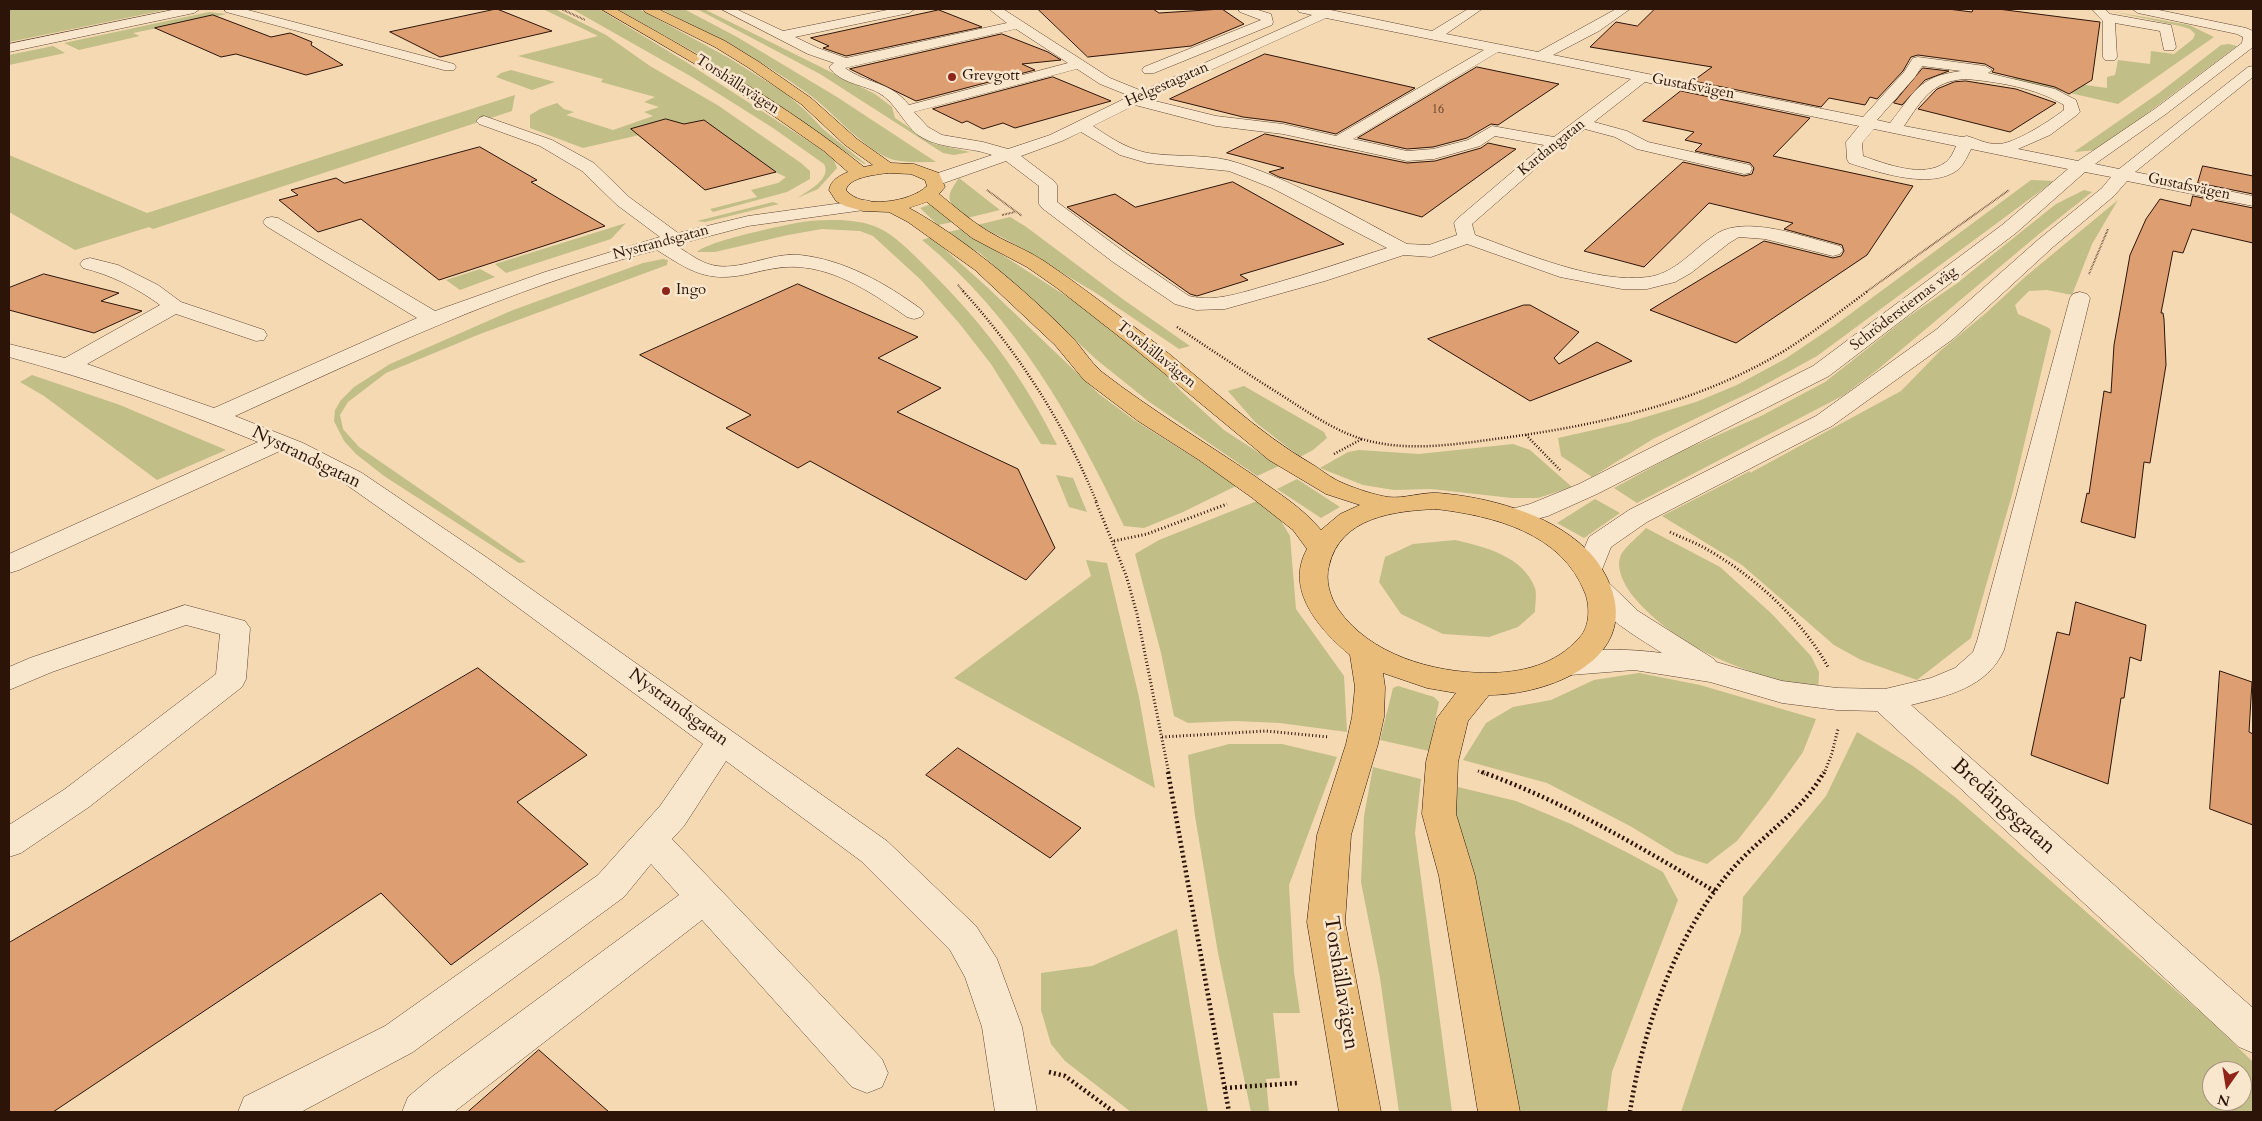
<!DOCTYPE html>
<html>
<head>
<meta charset="utf-8">
<style>
  body { margin:0 }
  #map { position:relative; width:2262px; height:1121px; overflow:hidden; background:#f5d9b2; font-family:Cardo,serif }
  canvas { display:block }
  .frame { position:absolute; inset:0; border:10px solid #2d1409; pointer-events:none }
  .north { position:absolute; left:2202px; top:1061px; width:50px; height:50px; box-sizing:border-box; background:#f8e6cd; border:1px solid #a7927f; border-radius:50%; rotate:193deg; font-size:14px; font-weight:700; line-height:20px; text-align:center; color:#2d1409 }
  .north::after { content:''; display:block; margin:auto; width:18px; height:22px; background:#8f2418; clip-path:polygon(50% 0,100% 100%,50% 72%,0 100%) }
</style>
</head>
<body>
<div id="map">
<canvas width="2262" height="1121"></canvas>
<div class="frame"></div>
<div class="north">N</div>
</div>
<script>
const ctx = document.querySelector('canvas').getContext('2d');
ctx.lineJoin = 'round';
function paint(path, color) {
  ctx.fillStyle = color;
  ctx.fill(path, 'evenodd');
}
function stroke(path, color, width, dash) {
  ctx.strokeStyle = color;
  ctx.lineWidth = width;
  ctx.lineCap = dash ? 'butt' : 'round';
  ctx.setLineDash(dash || []);
  ctx.stroke(path);
}
function write(font, color, halo, rows, align = 'center') {
  ctx.font = font + ' Cardo,serif';
  ctx.lineWidth = 5;
  ctx.setLineDash([]);
  ctx.textBaseline = 'middle';
  ctx.strokeStyle = halo;
  ctx.fillStyle = color;
  for (const [text, x, y, turn = 0] of rows) {
    ctx.save();
    ctx.translate(x, y);
    ctx.rotate((+turn || 0) * Math.PI / 180);
    ctx.textAlign = isNaN(turn) ? turn : align;
    if (halo) ctx.strokeText(text, 0, 0);
    ctx.fillText(text, 0, 0);
    ctx.restore();
  }
}
paint(new Path2D(`
  M9,9H170L9,42Z
  M543,9H555L606,35L650,66L719,106L801,163L810,171V179L787,192L713,212L710,209L757,197L751,190L778,183L786,177L775,172L704,120L583,148L530,128V115L540,109L557,103L564,109L574,112L566,115L613,130L653,116L644,112L659,107L644,102L655,97L601,82L603,79L518,56L598,36Z
  M572,9H599L686,62L816,146L833,158L837,168L818,189L797,198C808,191 832,179 824,164L773,128L692,77Z
  M617,9H639L729,58L785,93L806,111L823,129L866,164H864L707,59Z
  M661,9H684L737,37L837,97L936,162C923,162 908,163 894,160C864,151 833,111 807,93C762,60 710,35 661,9Z
  M697,9H704L875,94L892,107L895,118L934,144L970,152L954,155L943,153L820,74Z
  M2110,11L2189,25L2214,37L2118,104L2013,80L2015,75L2107,88V77L2115,75L2118,60L2150,64L2151,51L2174,54L2193,39L2195,34L2190,29L2180,26Z
  M209,12L227,14L133,33L140,36L79,50L64,43Z
  M2229,44L2237,46L2098,150L2074,152L2159,93L2221,45Z
  M53,46L65,53L9,65V55Z
  M511,70L555,82L532,90L496,77L501,73Z
  M515,95L512,111L153,229L149,227L75,250L9,212V155L147,213Z
  M959,178L1000,210L967,218C948,202 943,200 959,178Z
  M2031,180L2054,181L1817,356L1757,389L1653,439L1592,477L1561,456L1558,438L1629,422L1696,402L1737,385L1785,359L1834,326Z
  M2084,190L2092,192L2039,234L1877,370L1844,395L1637,503L1614,488L1682,451L1761,416L1825,382L1905,319L1956,284L2056,204Z
  M2118,200L2092,244L2072,295L2047,290L2029,291L2015,305L2018,314L2049,328L2051,331L2013,491L1971,638L1917,680L1861,660L1834,645L1742,565L1662,516L1750,471V473L1901,391L1940,351L1986,313L2025,277Z
  M773,202L779,204L705,222L697,221Z
  M931,204L953,222L938,225L920,208Z
  M1010,217L1025,226L1124,300L1190,346L1179,349L1096,293L1009,241L977,225Z
  M841,220C852,221 864,222 874,226C893,233 911,252 925,266C982,322 1021,373 1057,445L1041,444L991,364L959,323L921,280L873,236L860,231L822,229L788,235L715,252H697C708,241 784,225 802,222C815,220 828,220 841,220Z
  M626,223L611,239L506,273L495,264Z
  M962,229L1097,316L1146,354L1182,392L1224,430L1279,466L1257,476L1148,401L1097,360L980,253L965,245L948,232Z
  M931,237L987,287L1099,394L1134,420L1238,485L1183,512L1144,528L1124,526C1073,419 1015,316 922,240Z
  M663,259L668,260L667,265L480,334L386,373L348,402L340,415L343,429L359,447L526,562L519,563L384,476L356,454L344,441L334,421L335,410L341,400L354,387L390,364L513,310L643,263Z
  M480,269L495,277L460,290L446,280Z
  M32,375L120,405L226,450L157,480L44,396L20,382Z
  M1244,386L1324,432L1327,438L1313,450L1300,457L1255,422L1228,391Z
  M1513,444L1530,450L1572,487L1538,498H1512L1431,489L1394,490L1363,485L1320,468L1348,452L1359,450L1419,454Z
  M1056,475L1073,478L1087,512L1069,507Z
  M1297,479L1340,507L1321,518L1277,489Z
  M1595,499L1620,513L1584,538L1557,523Z
  M1257,501L1281,521L1290,536L1296,609L1344,676L1347,732L1280,723L1235,721L1188,723L1174,716L1161,653L1135,554L1159,540Z
  M1646,528L1720,567L1772,614L1811,656L1819,672L1818,693C1749,672 1680,653 1632,595C1624,584 1614,566 1622,553C1628,544 1639,536 1646,528Z
  M1455,540C1485,547 1523,556 1535,588C1537,595 1535,605 1535,612L1518,627L1489,637L1443,634L1401,614L1379,582L1385,557L1413,544Z
  M1086,560L1107,563L1139,697L1155,788L954,678L1091,576Z
  M1639,673L1700,685L1816,719L1803,752L1769,800L1737,841L1707,864L1676,854L1630,826L1547,783L1463,760L1486,723L1513,707L1551,700L1594,680Z
  M1398,686L1434,697L1439,702L1429,751L1380,740L1393,688Z
  M1857,732L1913,766L1955,797L2213,1023L2253,1062V1112H1681L1741,932L1743,897L1826,796ZM2212,1071H2242V1101H2212Z
  M1229,744H1282L1337,757L1289,885L1294,972L1300,1013H1273L1280,1078L1266,1079L1269,1112H1251L1218,953L1195,816L1188,755Z
  M1373,767L1421,779L1415,833L1452,1112H1399L1380,978L1361,882L1364,816Z
  M1458,787L1516,801L1571,824L1630,854L1663,872L1678,900L1612,1072L1607,1112H1504L1471,897L1453,812Z
  M1177,929L1208,1112H1131L1065,1061L1051,1044L1041,1010V973L1092,966Z`), '#c1be88');
const building = new Path2D(`
  M497,9L552,31L440,57L390,32Z
  M1038,9H1153L1159,13L1222,9L1244,24L1191,46L1088,57Z
  M1655,9H1948L1972,12L1973,9H1998L2100,22L2092,80L2069,94L2055,87L1992,72L1994,69L1985,64L1918,55L1911,57L1903,71L1877,99L1870,97L1865,105L1829,98L1821,107L1693,81L1712,67L1590,47L1616,22L1637,26Z
  M939,10L982,27L846,56L823,48L829,46L811,38Z
  M213,15L271,37L290,33L312,42L311,45L343,65L306,75L236,54L221,57L155,28Z
  M1002,34L1048,52L1061,60L1022,64L1035,70L916,101L850,69Z
  M1265,54L1336,70L1415,88L1336,134L1283,122L1243,117L1170,99Z
  M1477,67L1559,84L1498,125L1491,124L1467,138L1433,147L1407,149L1358,138Z
  M1923,68L1949,71L1925,80L1902,105L1894,103Z
  M1053,77L1111,101L1015,128L1003,123L983,129L967,121L962,123L933,109Z
  M1966,81L2016,89L2056,103L2010,132L1918,109L1937,89L1954,82Z
  M1681,91L1810,118L1773,156L1913,186L1867,255L1736,343L1650,310L1764,241L1833,258L1841,256L1844,251L1842,245L1784,229L1793,223L1709,203L1644,267L1584,251L1683,162L1744,176L1752,174L1754,168L1750,163L1695,151L1702,144L1685,140L1694,132L1643,121Z
  M666,119L684,124L704,120L776,172L705,190L631,129Z
  M1265,134L1407,163L1435,161L1481,148L1488,143L1516,149L1422,217L1279,177L1269,172L1284,168L1227,153Z
  M480,147L537,180L531,182L605,226L439,280L361,219L318,232L279,200L298,195L291,190L336,178L344,183Z
  M2203,166L2253,176V194L2198,183Z
  M1233,182L1344,244L1240,275L1248,280L1197,296L1190,294L1067,207L1115,194L1135,207Z
  M2193,196L2253,208V243L2192,229L2183,253L2173,251L2161,313H2163L2164,319L2166,365L2150,463L2144,462L2135,538L2081,522L2087,493L2089,494L2104,391L2111,393L2114,345L2130,255L2146,219L2160,199L2190,206Z
  M44,274L119,293L101,301L142,311L94,333L9,310V288Z
  M798,284L918,337L878,358L941,388L897,412L1018,469L1055,548L1026,580L810,461L798,468L726,428L751,415L640,355Z
  M1524,305H1530L1579,332L1554,358L1559,364L1597,342L1632,361L1530,401L1428,339Z
  M2076,602L2146,625L2141,661L2130,657L2124,698H2121L2108,784L2031,755L2057,632L2069,635Z
  M478,668L587,755L517,802L588,864L451,965L381,893L53,1112H9V943Z
  M2220,671L2252,682L2249,732L2253,734V825L2210,809Z
  M958,748L1081,828L1050,858L926,775Z
  M539,1050L609,1112H468Z`);
paint(building, '#dd9f72');
stroke(building, '#2d1409', 1);
const minor = new Path2D(`
  M177,9H200L194,13L9,52V44Z
  M224,9H244L454,64L456,67L454,70H444L226,12Z
  M721,9H736L783,31L892,9H915L909,13L795,37L818,48L846,58L1007,23L989,9H1003L1110,78L1142,91L1312,15L1299,12L1297,9H1326L1432,31L1468,9H1482L1446,34L1538,52L1616,9H1630L1599,31L1553,55L1863,117L1904,72L1913,58L1918,57L1985,66L1992,70L1988,73L2055,89L2076,100L2080,112L2077,115L2050,135L2018,149L2078,161L2156,108L2242,43L2243,37L2237,34L2138,13L2132,9H2154L2246,28L2253,31V47L2166,114L2095,164L2119,169L2248,67L2253,66V77L2135,172L2253,196V206L2127,181L2114,196L2053,247L1953,339L1832,426L1647,522L1611,547L1599,577L1589,580L1579,577L1575,571L1589,537L1629,510L1816,416L1937,329L2039,239L2102,188L2111,177L2085,172L2016,233L1829,376L1597,494L1548,516L1513,525L1504,523L1500,517L1504,511L1530,504L1579,484L1813,366L2002,225L2068,169L1971,149C1968,155 1964,164 1959,169C1932,191 1878,172 1849,163L1847,159L1846,142L1859,126L1645,82L1594,122L1627,131L1648,142L1750,165L1752,169L1750,173L1744,174L1637,149L1615,137L1585,129L1558,149L1472,224L1475,235C1524,253 1596,284 1648,277C1671,274 1688,256 1705,242C1711,238 1718,232 1724,230C1757,218 1807,238 1840,246L1843,250L1840,254L1833,256L1765,239L1739,237L1729,243L1691,273L1675,282L1647,289H1622L1560,277L1467,244L1431,257L1404,255L1325,281L1225,309L1196,310L1175,304L1113,262L1042,208L1039,204V186L1006,161L941,184H929L926,180L929,176L992,155C968,146 940,150 918,135C903,123 896,103 879,93C862,84 841,84 829,67L834,63L808,54ZM1326,18L1484,50L1336,136L1283,124L1216,116L1147,99ZM1016,29L1068,63L909,105C890,81 867,84 845,68ZM1498,52L1631,79L1554,137L1492,126L1468,140L1433,149L1407,151L1353,139ZM1922,66L1961,71C1917,77 1915,92 1890,123L1877,120L1915,77ZM1077,69L1100,84L1130,96L1050,135L1008,149L983,142L942,135L928,127L914,112ZM1966,79C1999,82 2036,88 2064,105V110C2051,120 2013,145 1997,144C1986,144 1977,139 1967,136L1962,137L1904,126C1922,100 1931,81 1966,79ZM1135,105L1216,126L1283,134L1407,161L1434,159L1480,146L1495,136L1544,145L1457,219L1454,223L1457,235L1429,245L1407,244C1352,215 1297,182 1238,163C1212,154 1182,157 1155,154C1132,152 1112,139 1093,126ZM1874,129L1956,146C1954,151 1951,158 1946,162C1924,179 1886,164 1863,156L1862,143ZM1081,132L1120,155L1147,163L1229,171L1272,188L1387,248C1349,260 1311,273 1272,284C1246,291 1216,303 1189,296L1127,254L1057,202V185L1054,181L1021,156L1062,141Z
  M1238,9H1255L1271,14L1273,22L1272,25L1154,73H1144L1142,70L1144,67L1261,20L1240,12Z
  M2092,9H2105L2110,14L2171,25L2176,47L2174,50H2164L2160,31L2115,23L2117,57L2115,60H2105L2103,57V21Z
  M484,116L552,140L594,163L629,197L678,233L748,216L864,200L870,201L873,205L870,209L864,210L748,226L675,245C687,252 699,262 712,265C739,272 771,252 800,255C845,260 885,283 921,309L924,313L921,317L914,319L907,317C875,295 838,269 797,267C781,266 765,270 748,274C707,283 690,271 657,250C510,287 372,354 235,416L303,443L362,473L486,557L887,841L976,926L997,959L1022,1027L1037,1112H995L982,1027L965,977L950,950L861,861L726,761L684,826L672,839L882,1059L888,1073L882,1087L867,1093L852,1087L702,920L454,1112H402L408,1097L433,1076L679,895L651,864L624,897L413,1052L301,1112H238L244,1097L385,1026L598,875L660,806L703,744L466,569L344,483L280,451L19,570L9,573V554L258,442C177,409 94,380 9,357V344L65,358L160,305C137,288 111,275 83,268L80,264L83,260L90,258L118,265L158,285L181,302L264,330L267,335L264,340L256,341L176,314L87,364L214,408L417,318L266,226L263,222L266,218L272,217L278,218L435,311L545,272L660,237L617,205L582,171L540,146L479,124L476,121L479,118Z
  M2080,292L2087,294L2090,298L2004,650C1987,688 1947,696 1911,705L2253,1008V1053L2239,1047L1877,711L1837,710L1782,703L1710,682L1634,670L1570,675L1559,671L1555,664L1559,657C1591,647 1629,649 1662,653C1634,635 1603,618 1585,589L1589,583L1599,580L1609,583L1638,611L1714,659L1716,662L1782,681L1837,688L1885,689L1931,678L1955,668L1973,652L1977,641L2070,298L2073,294Z
  M185,605L245,621L250,628L246,679L242,687L89,807L21,853L9,857V825L65,789L216,674L220,634L186,625L52,672L9,690V667L30,658Z`);
const major = new Path2D(`
  M601,9H616C702,57 787,105 864,167L873,165L845,145L801,104L749,68L715,47L645,12L643,9H658L725,41L759,62L811,98L857,139L891,163L914,164L939,173L945,187L939,194C954,206 970,220 986,230C1005,242 1026,249 1044,261C1080,285 1114,312 1149,338C1204,380 1254,431 1315,466C1324,472 1334,480 1345,484C1357,489 1375,495 1388,497C1404,499 1421,492 1438,493C1488,497 1548,513 1585,548C1596,558 1605,572 1610,585C1640,660 1548,695 1489,695L1468,721L1458,762L1456,814L1475,876L1520,1112H1478L1439,876L1422,814L1426,762L1437,718L1456,693L1427,688L1383,673L1385,687L1384,717L1378,744L1351,835L1345,922L1381,1112H1339L1307,922L1317,835L1346,744L1352,717L1355,687L1350,655C1320,630 1284,590 1307,549L1293,530L1251,497L1199,460L1138,421L1084,380L1055,345L975,270L908,222L889,212L863,211L845,206L836,201L829,190C831,180 839,176 848,172L824,151L719,78ZM887,173L911,174L925,180L927,186C911,202 861,210 846,190C849,177 875,175 887,173ZM927,202L972,238L1027,267L1057,288L1135,349L1269,460L1326,494L1360,505L1340,514L1321,530C1303,508 1278,493 1256,477C1205,442 1151,410 1102,372C1090,362 1081,346 1070,335C1025,290 966,239 909,208ZM1436,509C1494,516 1562,533 1585,593C1590,606 1590,626 1580,637C1556,665 1521,673 1485,673C1432,672 1370,655 1338,609C1330,597 1325,580 1329,566C1340,517 1394,511 1436,509Z`);
stroke(minor, '#5f4533', 1);
stroke(major, '#2d1409', 1);
stroke(new Path2D(`
  M561,9L585,20
  M987,190L1022,216
  M1002,215L1015,212
  M2089,274L2108,229
  M958,285L964,292
  M1866,292L2009,190`), '#2d1409', 2, [0.5, 1]);
stroke(new Path2D(`
  M963,291C1019,353 1065,425 1097,503
  M1177,327C1214,352 1251,376 1289,400C1312,415 1336,431 1362,439C1405,452 1451,445 1495,439C1596,426 1696,404 1784,351C1813,333 1840,311 1868,291
  M1526,435L1560,470
  M1334,454L1362,439`), '#2d1409', 2.5, [1, 2]);
stroke(new Path2D(`
  M1096,502L1126,575L1137,614L1169,774
  M1670,532C1680,537 1691,541 1701,546C1751,573 1801,618 1828,667
  M1114,541L1147,534L1227,504
  M1162,737L1266,731L1329,737
  M1478,771L1485,774
  M1824,774L1832,753L1838,729`), '#2d1409', 3, [1, 2.5]);
stroke(new Path2D(`
  M1168,772L1229,1112
  M1482,772C1565,802 1640,847 1716,892
  M1049,1072L1065,1076L1114,1112
  M1225,1088L1297,1083
  M1630,1112C1642,1030 1678,928 1735,866C1764,834 1803,810 1824,772`), '#2d1409', 4.5, [2, 3]);
paint(minor, '#f8e6cd');
paint(major, '#eabc79');
for (const [x, y, r, color] of [
  [952,77,5,"#8f2418"],
  [666,291,5,"#8f2418"]
]) {
  const dot = new Path2D();
  dot.arc(x, y, r, 0, 2 * Math.PI);
  ctx.fillStyle = color;
  ctx.fill(dot);
  stroke(dot, '#f8e6cd', 2);
}
write('12px', '#593723', null, [
  ["16",1438,110]
]);
write('15px', '#2d1409', '#f8e6cd', [
  ["Grevgott",962,77],
  ["Ingo",676,291]
], 'left');
write('15px', '#2d1409', '#f8e6cd', [
  ["Torshällavägen",737,85,33],
  ["Helgestagatan",1167,85,-24],
  ["Gustafsvägen",1693,87,11],
  ["Kardangatan",1552,148,-39],
  ["Gustafsvägen",2189,187,12],
  ["Nystrandsgatan",661,243,-15],
  ["Schröderstiernas väg",1904,309,-37],
  ["Torshällavägen",1156,355,39]
]);
write('18px', '#2d1409', '#f8e6cd', [
  ["Nystrandsgatan",306,458,26],
  ["Nystrandsgatan",678,708,36]
]);
write('21px', '#2d1409', '#f8e6cd', [
  ["Bredängsgatan",2003,807,42],
  ["Torshällavägen",1340,983,81]
]);
</script>
</body>
</html>
